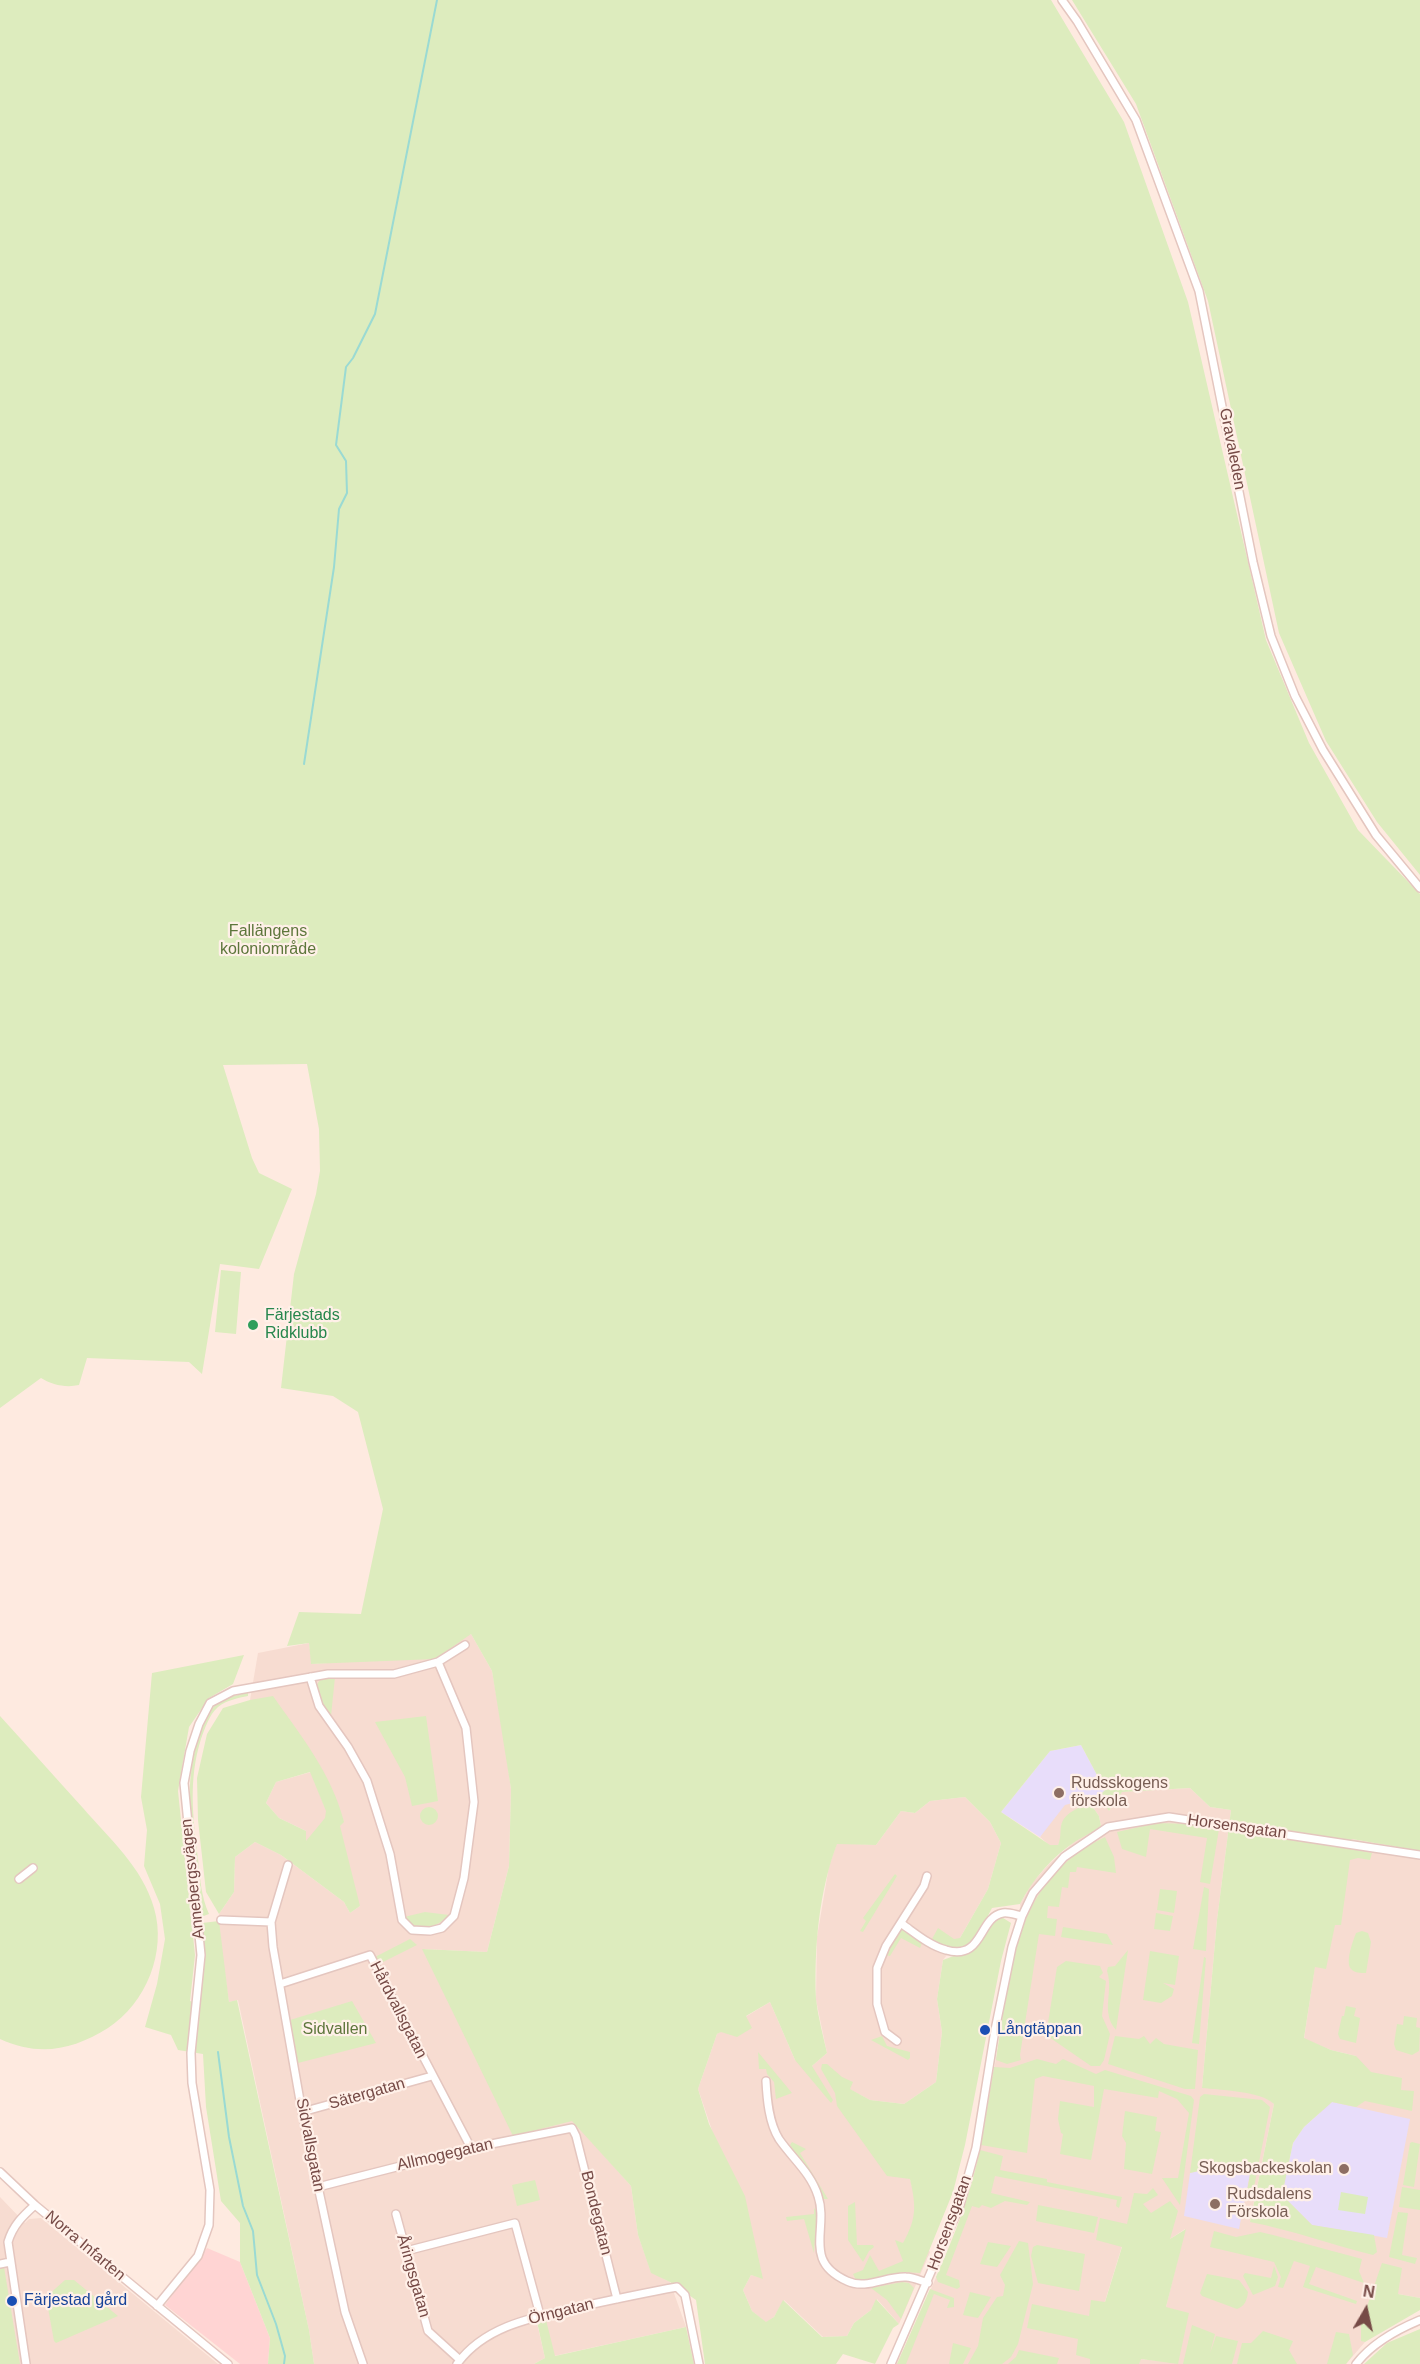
<!DOCTYPE html>
<html>
<head>
<meta charset="utf-8">
<style>
  body { margin:0 }
  #map { position:relative; width:1420px; height:2364px; overflow:hidden; background:#feeae0; font-family:Arial,sans-serif }
  canvas { display:block }
  .north { position:absolute; left:1336px; top:2280px; width:60px; height:60px; -webkit-text-stroke:4px #fff0e8; paint-order:stroke; rotate:9deg; font-size:16px; font-weight:700; line-height:24px; text-align:center; color:#764a46 }
  .north::after { content:''; display:block; margin:auto; width:21px; height:27px; background:#764a46; clip-path:polygon(50% 0,100% 100%,50% 72%,0 100%) }
</style>
</head>
<body>
<div id="map">
<canvas width="1420" height="2364"></canvas>
<div class="north">N</div>
</div>
<script>
const ctx = document.querySelector('canvas').getContext('2d');
ctx.lineJoin = 'round';
function paint(path, color) {
  ctx.fillStyle = color;
  ctx.fill(path, 'evenodd');
}
function stroke(path, color, width, dash) {
  ctx.strokeStyle = color;
  ctx.lineWidth = width;
  ctx.lineCap = dash ? 'butt' : 'round';
  ctx.setLineDash(dash || []);
  ctx.stroke(path);
}
function write(font, color, halo, rows, align = 'center') {
  ctx.font = font + ' Arial,sans-serif';
  ctx.lineWidth = 4.5;
  ctx.setLineDash([]);
  ctx.textBaseline = 'middle';
  ctx.strokeStyle = halo;
  ctx.fillStyle = color;
  for (const [text, x, y, turn = 0] of rows) {
    ctx.save();
    ctx.translate(x, y);
    ctx.rotate((+turn || 0) * Math.PI / 180);
    ctx.textAlign = isNaN(turn) ? turn : align;
    if (halo) ctx.strokeText(text, 0, 0);
    ctx.fillText(text, 0, 0);
    ctx.restore();
  }
}
paint(new Path2D(`
  M471,1634L492,1671L505,1744L511,1789L509,1866L487,1952L423,1949L631,2186L638,2235L651,2272L670,2282L686,2327L554,2356L545,2320L537,2323L545,2358L534,2364H314L309,2330L238,2000L229,2002L218,1927L219,1914L234,1892L235,1857L255,1842L281,1855L344,1902L350,1913L360,1906L305,1850L306,1831L279,1818L266,1803L276,1782L311,1772L326,1810L312,1764L250,1700L258,1653L309,1643L312,1664L372,1660Z
  M1081,1745L1109,1811L1122,1792L1190,1788L1210,1807L1231,1810L1217,1920L1202,2088L1247,2077L1274,2104L1250,2221L1356,2056L1331,2050L1304,2039L1329,1872L1352,1839L1420,1851V2298L1398,2294L1361,2324V2340L1365,2342L1346,2364H1139L1140,2359L1178,2363L1166,2307L1185,2229L1170,2239L1122,2246L1099,2321L1090,2364H897L958,2229L971,2189L980,2150L1015,1950L1023,1924L1020,1904L1031,1884L1051,1862L1075,1841L1101,1826L1099,1816L1090,1803L1061,1825L1062,1837L1058,1845H1049L1040,1837Z
  M965,1797L990,1822L1001,1843L988,1889L960,1938L943,1960L937,1999L942,2032L936,2082L904,2104L870,2100L849,2089L910,2178L916,2203L913,2225L930,2252L899,2324L877,2299L871,2310L854,2323L847,2336L823,2337L784,2300L774,2317L766,2323L752,2311L743,2290L751,2275L762,2278L698,2089L717,2034L770,2002L795,2060L812,2066L827,2053L816,2000L817,1937L829,1866L837,1843L876,1845L901,1811L915,1813L930,1801Z
  M0,2197L25,2223L29,2219L41,2218L218,2364H0Z`), '#f7dcd1');
paint(new Path2D(`
  M207,2248L240,2262L270,2338L268,2364H240L165,2305Z`), '#ffd4d3');
paint(new Path2D(`
  M1081,1745L1105,1790L1099,1796L1065,1805L1040,1837L1001,1812L1050,1751Z
  M1332,2102L1410,2119L1387,2238L1312,2225L1282,2195L1293,2143L1304,2127Z
  M1211,2168L1250,2174L1239,2229L1184,2216L1190,2173Z`), '#e8ddfa');
paint(new Path2D(`
  M0,0H1051L1124,122L1188,302L1266,640L1309,743L1358,830L1420,894V1851L1352,1839L1346,1848L1372,1853L1370,1860L1358,1858L1350,1860L1341,1925H1335L1326,1969L1315,1967L1304,2038L1331,2050L1356,2056L1371,2072L1402,2078L1401,2090L1414,2091L1412,2111L1365,2101L1356,2107L1332,2102L1304,2127L1293,2143L1282,2195L1312,2225L1374,2235L1377,2252L1373,2255C1332,2245 1292,2230 1250,2222L1274,2104C1261,2091 1220,2090 1202,2088L1217,1920L1231,1810L1210,1807L1190,1788L1122,1792L1109,1811L1099,1796L1105,1790L1081,1745L1050,1751L1001,1812L1050,1845H1058C1061,1838 1060,1833 1061,1826C1064,1812 1079,1808 1090,1803L1099,1816L1101,1826C1093,1832 1084,1836 1076,1841C1052,1857 1033,1879 1020,1904L992,1908C976,1938 970,1962 932,1939L938,1928L954,1939L960,1938L988,1889L1001,1843L990,1822L965,1797L930,1801L915,1813L901,1811L876,1845L837,1844C819,1891 814,1948 816,1999C818,2017 823,2035 827,2053L812,2066L833,2100L831,2103L795,2060L770,2002L746,2016L752,2028L737,2037L721,2032L717,2034L698,2089L709,2124L745,2196L763,2279L751,2275L743,2290L752,2311L766,2322L774,2317L783,2300L822,2337L847,2336L854,2323L871,2310L876,2299L899,2324L893,2328L875,2364L843,2354L836,2364H705L696,2300L670,2282L651,2273L638,2235L631,2186L572,2121L513,2136L422,1949L487,1952L509,1866L511,1789L492,1671L471,1634L435,1659L311,1664L309,1643L287,1646L299,1612L361,1614L383,1509L358,1412L333,1396L281,1388L294,1274L316,1194L320,1171L319,1129L307,1064L223,1065L252,1158L259,1173L292,1189L259,1269L220,1264L202,1374L189,1362L87,1358L79,1385C66,1388 52,1385 41,1378L0,1408Z
  M1072,0H1420V875L1377,822L1326,741L1279,633L1208,301L1136,104Z
  M221,1270L241,1272L236,1334L215,1332Z
  M244,1655L233,1684L209,1698L189,1727L178,1791L195,1955L190,2001L200,2005L204,1960L202,1923L219,1921L229,2002L237,2000L309,2330L314,2364H268L270,2338L240,2262V2223L221,2201L206,2107L203,2054L178,2050L171,2035L145,2027L157,1984L165,1939L160,1904L144,1866L147,1830L141,1797L152,1673Z
  M322,1677H335L331,1716L321,1704L316,1686Z
  M248,1693V1696C238,1698 227,1700 218,1707C209,1715 205,1728 201,1739C188,1780 193,1818 198,1859C200,1877 201,1897 209,1914L201,1917C194,1855 180,1795 199,1735C203,1723 208,1710 218,1703C227,1697 237,1695 248,1693Z
  M273,1696C301,1736 332,1774 344,1822L340,1826L360,1906L350,1913L344,1902L281,1855L255,1842L235,1857L234,1892L219,1914L206,1892L198,1820L197,1778L207,1734L223,1708L250,1700ZM310,1772L326,1811L325,1818L306,1841V1831L279,1818L266,1803L276,1782Z
  M0,1716C28,1747 55,1777 83,1808C109,1838 143,1868 154,1908C167,1952 146,2003 108,2028C73,2050 39,2057 0,2039Z
  M426,1716L438,1801L412,1806L405,1777L375,1722Z
  M420 1816a9 9 0 1 1 18 0a9 9 0 1 1-18 0Z
  M1157,1823L1193,1824L1219,1829L1210,1884L1200,1882L1207,1838L1150,1829L1146,1857L1122,1849L1117,1832Z
  M1105,1837L1114,1857L1116,1873L1077,1867L1076,1872H1070L1068,1888L1062,1887L1059,1907L1048,1906L1047,1918L1057,1919L1055,1936L1039,1934L1020,2055L1021,2060L1007,2064L996,2060C1011,1971 1012,1881 1105,1837Z
  M895,1874L897,1876L863,1932L860,1931L866,1921L863,1918Z
  M1204,1887L1209,1889L1206,1951L1193,1949Z
  M1160,1889L1177,1891L1174,1913L1157,1910Z
  M425,1912L449,1915C436,1929 417,1933 404,1917Z
  M1156,1913L1173,1916L1170,1931L1154,1929Z
  M997,1914L1011,1923L1001,1961L965,2145L953,2192L920,2273L903,2272L863,2281L856,2280L853,2274L863,2270L870,2255L879,2271L903,2261L895,2240L903,2243C917,2218 916,2206 910,2179L887,2176L837,2106L835,2093L821,2069L822,2064H827L842,2077L853,2082L850,2089L870,2100L904,2104L936,2082L942,2032L937,1999L943,1960L975,1948Z
  M1063,1927L1107,1934L1113,1945L1061,1937Z
  M903,1929L923,1941L920,1948L901,1938L890,1956L885,1955L899,1930Z
  M1362,1931L1368,1933L1371,1942L1366,1973C1361,1973 1354,1973 1351,1969C1345,1962 1353,1941 1356,1933Z
  M410,1939L417,1945L379,1964L375,1957Z
  M1128,1950L1116,2030C1100,2011 1114,1993 1107,1971L1108,1967L1115,1966Z
  M1150,1951L1179,1956L1175,1985L1163,1983L1174,1989L1172,1996L1161,2003L1143,2000Z
  M1204,1957L1206,1958L1199,2044L1192,2043Z
  M1066,1961L1100,1966L1103,1973L1099,1977L1106,1981L1102,2016L1110,2034L1104,2060L1100,2066H1091L1046,2035L1057,1967Z
  M352,2001L376,2043L298,2063L290,2020Z
  M1346,2006L1356,2008L1354,2016L1360,2018L1356,2043L1340,2039L1338,2034L1342,2016H1344Z
  M1404,2016L1417,2018L1416,2027L1420,2028L1419,2051L1412,2055L1396,2050L1394,2044L1397,2024L1403,2025Z
  M882,2036L887,2046L910,2052V2058L908,2060L871,2040Z
  M1115,2036L1139,2039L1144,2036L1150,2044L1156,2038L1164,2044L1198,2050L1195,2089H1185L1108,2064Z
  M758,2052L792,2093L776,2099L774,2082L767,2074L766,2069H759Z
  M1037,2059L1056,2064L1063,2059L1096,2074L1105,2070L1191,2096L1194,2100L1180,2205L1162,2178H1178L1189,2113L1177,2099L1159,2091L1158,2098L1104,2089L1091,2160L1060,2154L1063,2134L1061,2133L1058,2119L1060,2101L1094,2107V2086L1043,2076L1035,2079L1027,2153L981,2145L994,2067L1010,2068Z
  M1204,2094L1262,2100L1270,2107L1254,2187L1250,2194L1247,2192L1250,2174L1211,2168L1190,2173L1200,2097Z
  M1125,2111L1157,2117L1155,2131L1161,2132L1152,2174L1124,2169L1126,2143L1122,2136Z
  M792,2142L806,2149L800,2153L828,2199H822L813,2179L790,2145Z
  M1412,2142L1420,2144L1414,2187L1403,2185L1410,2143Z
  M980,2150L1003,2156L1000,2170L1047,2179V2182L1122,2197L1119,2208L1116,2206L1117,2200L995,2176L991,2193L1030,2202L1027,2205L1005,2201L991,2208L982,2205L979,2208L972,2206L946,2275L959,2280L960,2287L957,2289L938,2282L936,2277C955,2235 970,2195 980,2150Z
  M535,2180L540,2200L517,2206L512,2185Z
  M1402,2187L1420,2190V2210L1399,2207Z
  M1153,2188L1158,2195L1143,2204L1151,2213L1170,2201L1178,2211L1170,2239L1186,2229L1166,2307L1189,2313L1178,2364L1141,2359L1139,2364H1090V2359L1076,2355L1078,2339L1027,2328L1032,2304L1089,2316L1091,2300L1105,2302L1122,2247L1096,2240L1100,2218L1127,2224L1134,2193L1147,2194Z
  M1341,2192L1368,2197L1365,2214L1338,2210Z
  M855,2202L857,2245H873L874,2247L869,2251L863,2262L848,2240V2206Z
  M1038,2205L1098,2217L1094,2233L1036,2221Z
  M814,2208L817,2212L814,2253L804,2219L787,2221L786,2217L814,2214Z
  M1398,2212L1408,2213L1402,2255L1417,2258L1415,2264L1389,2257Z
  M1214,2231L1236,2237L1260,2232L1273,2235L1362,2259L1359,2271L1364,2283L1316,2267L1309,2284L1357,2301L1356,2304L1303,2287L1310,2266L1294,2261L1283,2288L1278,2287L1281,2277L1274,2262L1210,2247Z
  M1019,2241L1028,2243L1033,2284L1018,2344L1011,2357L1002,2364H968L978,2346L983,2318L997,2297L1003,2296L1005,2285L1000,2275Z
  M988,2242L1011,2246L997,2267L980,2264Z
  M1037,2245L1085,2254L1079,2291L1038,2283L1031,2256L1033,2247Z
  M1382,2263L1402,2268L1398,2294L1420,2298V2310L1365,2342L1361,2341V2324Z
  M1274,2266L1278,2277L1275,2286L1253,2295L1243,2276L1245,2273L1271,2278Z
  M0,2267H4L20,2364H0Z
  M1207,2274L1239,2280L1248,2292C1247,2300 1245,2306 1237,2309L1202,2296L1200,2293Z
  M65,2280H74L118,2316L56,2343L54,2341L46,2297Z
  M902,2282L909,2283L914,2288L901,2319L887,2300L871,2288Z
  M930,2289L954,2298V2307L947,2308L950,2300L934,2294L906,2364H897Z
  M970,2292L991,2297L978,2318L963,2315Z
  M546,2320L555,2356L686,2327L694,2364H534L545,2358L537,2322Z
  M1192,2325L1215,2334L1210,2353L1216,2336L1238,2341L1232,2364H1183Z
  M1420,2329V2364H1364L1387,2343Z
  M1263,2331L1293,2341L1289,2350L1297,2364H1237L1242,2343H1251Z
  M1336,2332L1349,2334L1353,2355L1346,2364H1327Z
  M953,2343L971,2348L963,2364H949Z
  M1019,2350L1059,2358L1057,2364H1008L1016,2357Z`), '#ddecbe');
stroke(new Path2D(`
  M304,764L334,567L339,509L347,493L346,461L336,445L346,367L353,358L375,314L437,0
  M218,2052L229,2137L243,2206L253,2231L257,2275L276,2324L285,2356L284,2364`), '#9adad3', 2);
const minor = new Path2D(`
  M1062,0L1077,21L1136,120L1199,291L1253,562L1271,636L1295,696L1323,750L1376,835L1420,888
  M310,1677L319,1706L348,1747L367,1781L390,1854L402,1920L412,1930L430,1931L442,1928L454,1916L464,1878L474,1802L466,1728L438,1662
  M288,1865L271,1922L273,1947L302,2112L345,2312L363,2364
  M19,1879L33,1868
  M221,1920L271,1922
  M902,1924C915,1933 930,1946 946,1950C984,1961 978,1917 1003,1913C1009,1912 1016,1915 1022,1916
  M280,1984L370,1955L471,2148
  M897,2041L885,2032L877,2004V1968L886,1946L924,1886L927,1876
  M766,2081C767,2100 769,2123 779,2139C792,2158 811,2173 818,2196C829,2229 802,2261 847,2281C866,2290 886,2276 906,2277C913,2277 921,2281 928,2283
  M302,2112L432,2076
  M0,2172L35,2205L228,2364
  M318,2187L471,2148L572,2128L576,2136L617,2299
  M396,2214L428,2331L460,2360
  M406,2251L515,2223L540,2315
  M0,2264L10,2262
  M157,2306L198,2256L209,2225L210,2190L192,2083L191,2053L201,1955L184,1783L190,1751L199,1724L210,1703L233,1691L328,1674H394L438,1662L465,1645
  M26,2364L8,2242C13,2225 23,2216 35,2205
  M457,2364C485,2325 535,2317 579,2307C611,2300 644,2293 677,2287L685,2295L699,2364
  M891,2364L960,2205L976,2148L995,2030L1012,1947L1022,1916L1033,1893L1064,1857L1108,1827L1169,1817L1420,1855
  M1356,2364C1372,2343 1396,2330 1420,2320`);
stroke(minor, '#e4c6bf', 10);
stroke(minor, '#fff', 7);
for (const [x, y, r, color] of [
  [253,1325,6,"#2e9e5b"],
  [1059,1793,6,"#8d6e63"],
  [985,2030,6,"#1a4fb4"],
  [1344,2169,6,"#8d6e63"],
  [1215,2204,6,"#8d6e63"],
  [12,2301,6,"#1a4fb4"]
]) {
  const dot = new Path2D();
  dot.arc(x, y, r, 0, 2 * Math.PI);
  ctx.fillStyle = color;
  ctx.fill(dot);
  stroke(dot, '#fff0e8', 2);
}
write('16px', '#764a46', '#fff0e8', [
  ["Gravaleden",1232,449,79],
  ["Horsensgatan",1237,1827,8],
  ["Annebergsvägen",193,1879,-96],
  ["Hårdvallsgatan",398,2010,63],
  ["Sätergatan",367,2094,-16],
  ["Sidvallsgatan",310,2145,79],
  ["Allmogegatan",445,2155,-13],
  ["Bondegatan",596,2213,76],
  ["Horsensgatan",950,2223,-70],
  ["Norra Infarten",85,2246,40],
  ["Åringsgatan",413,2276,74],
  ["Örngatan",561,2312,-14]
]);
write('16px', '#5d763b', '#fff0e8', [
  ["Fallängens",268,932],
  ["koloniområde",268,950],
  ["Sidvallen",335,2030]
]);
write('16px', '#27864d', '#fff0e8', [
  ["Färjestads",265,1316],
  ["Ridklubb",265,1334]
], 'left');
write('16px', '#785e54', '#fff0e8', [
  ["Rudsskogens",1071,1784],
  ["förskola",1071,1802],
  ["Skogsbackeskolan",1332,2169,"right"],
  ["Rudsdalens",1227,2195],
  ["Förskola",1227,2213]
], 'left');
write('16px', '#164399', '#fff0e8', [
  ["Långtäppan",997,2030],
  ["Färjestad gård",24,2301]
], 'left');
</script>
</body>
</html>
